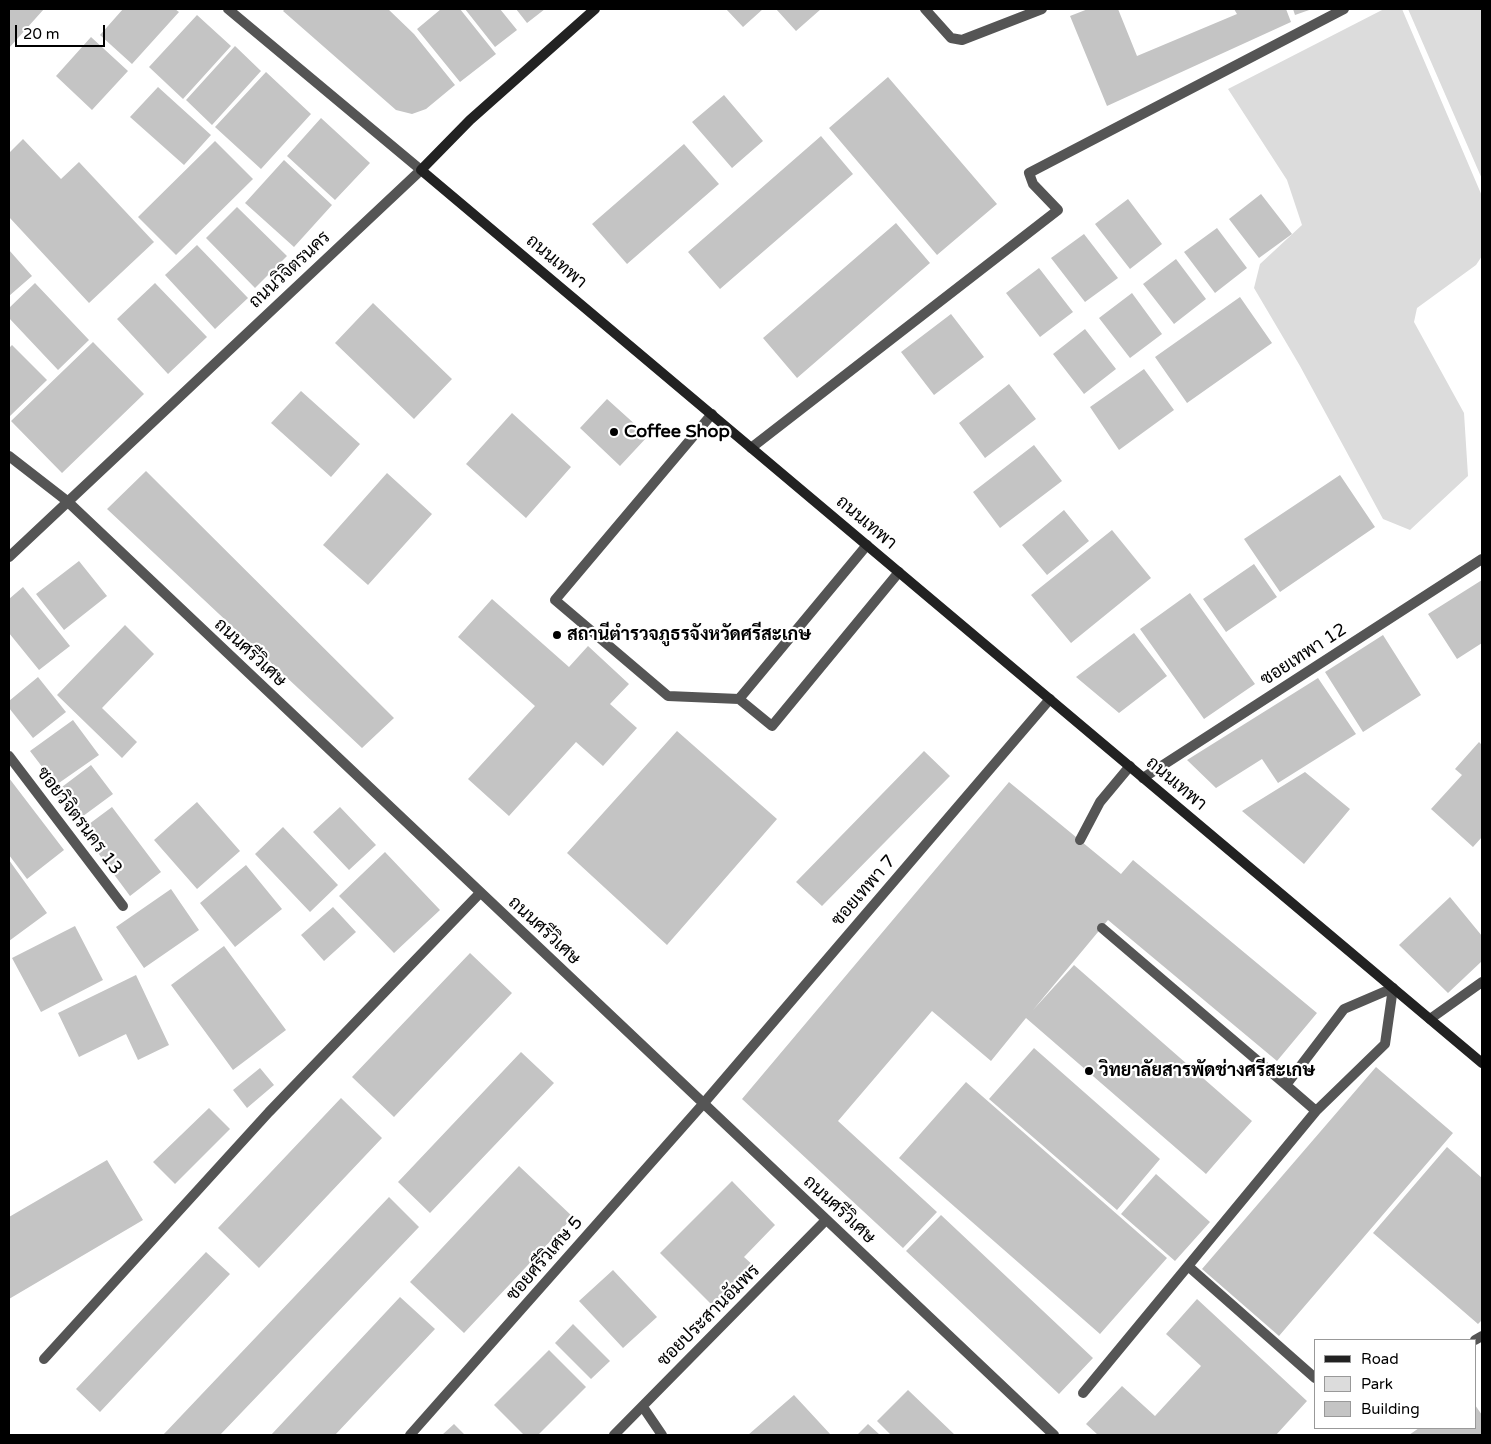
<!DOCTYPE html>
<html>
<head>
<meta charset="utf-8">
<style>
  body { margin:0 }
  #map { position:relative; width:1491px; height:1444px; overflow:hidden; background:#fff; font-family:"Varela Round",sans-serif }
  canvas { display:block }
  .frame { position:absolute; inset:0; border:10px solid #000; pointer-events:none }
  .legend { position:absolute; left:1314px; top:1339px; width:162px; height:90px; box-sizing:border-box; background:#fff; border:1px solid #999; margin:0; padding:6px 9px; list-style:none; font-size:15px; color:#000 }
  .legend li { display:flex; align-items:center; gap:10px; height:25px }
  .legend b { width:25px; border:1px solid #999 }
  .scale { position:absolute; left:15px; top:25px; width:90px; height:22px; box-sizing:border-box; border:2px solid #000; border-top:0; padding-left:6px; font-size:15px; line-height:18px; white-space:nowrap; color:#000; -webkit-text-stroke:4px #fff; paint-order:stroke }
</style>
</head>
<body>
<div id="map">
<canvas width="1491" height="1444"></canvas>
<div class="frame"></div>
<ul class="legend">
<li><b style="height:6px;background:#222"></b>Road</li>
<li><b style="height:14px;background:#dcdcdc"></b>Park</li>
<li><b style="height:14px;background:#c4c4c4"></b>Building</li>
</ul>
<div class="scale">20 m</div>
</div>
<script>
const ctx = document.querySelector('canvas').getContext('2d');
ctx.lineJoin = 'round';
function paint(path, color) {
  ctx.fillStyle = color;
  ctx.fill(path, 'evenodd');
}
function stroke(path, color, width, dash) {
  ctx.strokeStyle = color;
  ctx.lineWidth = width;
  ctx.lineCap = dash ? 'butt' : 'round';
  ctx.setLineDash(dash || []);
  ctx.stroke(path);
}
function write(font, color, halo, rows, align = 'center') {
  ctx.font = font + ' "Varela Round",Sarabun,sans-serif';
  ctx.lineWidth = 4.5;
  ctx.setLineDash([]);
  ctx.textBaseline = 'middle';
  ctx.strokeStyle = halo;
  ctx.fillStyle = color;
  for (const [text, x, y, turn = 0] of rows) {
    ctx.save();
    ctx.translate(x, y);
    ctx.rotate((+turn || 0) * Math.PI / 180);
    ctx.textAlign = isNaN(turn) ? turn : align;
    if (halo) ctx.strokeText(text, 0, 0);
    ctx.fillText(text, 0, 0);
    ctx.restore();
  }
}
paint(new Path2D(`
  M1384,9H1402L1482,196V256L1476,265L1417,308L1414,322L1464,413L1468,476L1410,530L1383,519L1300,366L1254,288L1260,264L1302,225L1287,180L1228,89Z
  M1408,9H1482V179Z`), '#dcdcdc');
paint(new Path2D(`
  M9,9H44L9,48Z
  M123,9H175L179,12L132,64L100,35Z
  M285,9H388L414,34L455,85L426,109L412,114L396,110L283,11Z
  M441,9H460L496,54L460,82L417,29Z
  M465,9H500L517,30L495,47Z
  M516,9H545L527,23Z
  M726,9H763L743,27Z
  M776,9H821L796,31Z
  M1088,9H1118L1137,56L1237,14L1234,9H1286L1291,22L1107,106L1070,16Z
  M1293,9H1312L1295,15Z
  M197,15L231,46L183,99L149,67Z
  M91,37L128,71L92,110L56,76Z
  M235,46L261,71L212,125L186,100Z
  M266,72L311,114L261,169L215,127Z
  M888,77L997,204L937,255L829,128Z
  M158,87L211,135L184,165L130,117Z
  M724,95L763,141L732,168L692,122Z
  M321,118L370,163L335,200L287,156Z
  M821,136L853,174L720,289L688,252Z
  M23,139L61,179L79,162L154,242L89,303L9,217V153Z
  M215,141L253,179L176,255L138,217Z
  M684,144L719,184L627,264L592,224Z
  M284,160L332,205L294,247L245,203Z
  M1261,194L1292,234L1259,258L1229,219Z
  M1128,199L1162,244L1130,269L1095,224Z
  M237,207L287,256L255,288L206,238Z
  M896,223L930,263L797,378L763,338Z
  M1217,228L1247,268L1215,293L1184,252Z
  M1084,234L1118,278L1085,302L1051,258Z
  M197,245L248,298L215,329L165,275Z
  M9,250L32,276L9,296Z
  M1176,259L1206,299L1174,324L1143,284Z
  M1039,268L1073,312L1040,337L1006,293Z
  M35,283L89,340L58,370L9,318V308Z
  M155,283L207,337L168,374L117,319Z
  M1132,293L1162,334L1130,358L1099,318Z
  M1240,297L1272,343L1187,403L1155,357Z
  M373,303L452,379L414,419L335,343Z
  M951,314L984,357L934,395L901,352Z
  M1085,329L1116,369L1084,394L1053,354Z
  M93,342L144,394L62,473L11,421Z
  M12,345L47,380L9,417V348Z
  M1144,369L1174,410L1119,450L1090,407Z
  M1009,384L1036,419L985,458L959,423Z
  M301,391L360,444L331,477L271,423Z
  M607,399L648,436L620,466L580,428Z
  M512,413L571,467L526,518L466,464Z
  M1034,445L1062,481L1000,528L973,492Z
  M146,471L394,718L362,748L107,509Z
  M387,473L432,514L368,585L323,545Z
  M1340,475L1375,527L1280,592L1244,539Z
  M1064,510L1089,541L1047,575L1022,545Z
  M1112,530L1151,578L1071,643L1031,595Z
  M79,561L107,596L64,630L36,594Z
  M1254,564L1277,597L1226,632L1203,599Z
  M1482,580V643L1457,659L1428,614Z
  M23,587L70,646L39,670L9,633V599Z
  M1190,593L1255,684L1204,719L1140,629Z
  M492,599L569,667L588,646L629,684L610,704L637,728L603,766L576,742L509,816L468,779L535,706L458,637Z
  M125,625L154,654L102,708L137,742L122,758L57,695Z
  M1134,633L1167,676L1119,713L1076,677Z
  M1383,635L1421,695L1363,732L1325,672Z
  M38,677L66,712L33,738L9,708V701Z
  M1318,678L1356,734L1278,783L1262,759L1216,788L1187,760Z
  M73,720L99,755L56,785L30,751Z
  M677,731L777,819L667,945L567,853Z
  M1479,742L1482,745V837L1473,847L1431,809L1462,775L1455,769Z
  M924,751L950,776L822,906L796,882Z
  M91,765L113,794L75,822L54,793Z
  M1305,772L1350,809L1304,864L1242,811Z
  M9,778L64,850L27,879L9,855Z
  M1009,782L1121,874L1133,860L1317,1013L1277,1061L1108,920L1033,1010L1074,965L1252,1121L1206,1174L1026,1018L991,1061L932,1011L838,1121L937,1212L903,1248L742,1099Z
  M197,802L240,851L197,889L154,840Z
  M112,807L161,872L130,896L81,830Z
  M340,807L376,845L349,870L313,832Z
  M283,827L338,885L310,912L255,854Z
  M385,852L440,910L394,953L339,896Z
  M9,860L47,913L9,941Z
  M246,865L282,909L235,947L200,903Z
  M171,889L199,930L144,968L116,927Z
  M1450,897L1482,936V961L1448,993L1399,945Z
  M333,907L356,932L324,961L301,935Z
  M75,926L103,980L41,1012L12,958Z
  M224,946L286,1030L233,1070L171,985Z
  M470,953L512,993L394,1117L352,1077Z
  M136,975L169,1045L138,1060L126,1034L79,1057L58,1013Z
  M1034,1048L1160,1159L1117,1210L989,1099Z
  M521,1052L554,1083L430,1213L398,1182Z
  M1376,1067L1453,1133L1279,1336L1202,1269Z
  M260,1068L274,1085L247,1108L233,1090Z
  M966,1082L1167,1258L1100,1334L899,1158Z
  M341,1098L382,1138L259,1268L218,1228Z
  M209,1108L230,1129L175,1184L153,1162Z
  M1447,1147L1482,1178V1320L1478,1324L1373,1233Z
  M107,1160L143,1220L9,1299V1217Z
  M519,1166L573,1217L464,1333L410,1282Z
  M1156,1174L1210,1222L1175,1261L1121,1214Z
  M732,1181L775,1225L744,1257L755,1267L714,1307L660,1253Z
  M389,1197L419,1227L220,1435H163Z
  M941,1215L1093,1358L1059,1394L906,1251Z
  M206,1252L230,1274L100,1412L76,1389Z
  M613,1270L657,1317L623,1348L579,1301Z
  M400,1297L435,1329L335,1435H271Z
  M1197,1299L1307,1401L1276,1435H1098L1086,1424L1122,1386L1155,1416L1201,1366L1166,1334Z
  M573,1324L610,1361L591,1379L555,1343Z
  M549,1350L586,1387L538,1435H524L494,1405Z
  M908,1390L955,1435H891L877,1421Z
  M794,1395L831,1435H748Z
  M1475,1405L1482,1415V1435H1409L1419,1428H1475Z
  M454,1424L465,1435H442Z
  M868,1424L880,1435H857Z`), '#c4c4c4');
stroke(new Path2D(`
  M712,414L555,600L668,696L739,699
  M751,448L1058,210L1033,184L1029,173L1344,9
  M867,545L739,699L772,726L899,572
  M1143,778L1482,559
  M1080,840L1100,802L1130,766
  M1102,928L1286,1085
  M1393,988L1385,1044L1316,1111L1286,1085L1344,1009Z
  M1430,1019L1482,982
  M703,1104L1050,699
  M1188,1266L1315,1378
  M1475,1340L1482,1336
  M44,1359L269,1112L480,893
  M1083,1393L1316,1111`), '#555', 10);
stroke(new Path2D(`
  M925,9L951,38L962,40L1042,9
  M9,456L67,501L1054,1435
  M9,756L123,906
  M643,1407L662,1435
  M410,1435L703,1104
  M614,1435L826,1220`), '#555', 10);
stroke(new Path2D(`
  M9,557L421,170L228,9`), '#555', 10);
stroke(new Path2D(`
  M595,9L470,120L421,170L1482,1063`), '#222', 10);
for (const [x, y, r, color] of [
  [614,432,5,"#000"],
  [557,635,5,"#000"],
  [1089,1071,5,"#000"]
]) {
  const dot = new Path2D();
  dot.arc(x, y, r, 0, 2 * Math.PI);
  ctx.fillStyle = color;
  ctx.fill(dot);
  stroke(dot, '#fff', 2);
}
write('18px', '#000', '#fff', [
  ["ถนนเทพา",556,262,40],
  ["ถนนวิจิตรนคร",290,270,-43],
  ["ถนนเทพา",866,523,40],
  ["ถนนศรีวิเศษ",250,653,43],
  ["ซอยเทพา 12",1304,655,-33],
  ["ถนนเทพา",1176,784,40],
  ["ซอยวิจิตรนคร 13",79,821,53],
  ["ซอยเทพา 7",864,891,-49],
  ["ถนนศรีวิเศษ",544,931,43],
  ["ถนนศรีวิเศษ",839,1210,43],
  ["ซอยศรีวิเศษ 5",545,1259,-49],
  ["ซอยประสานอัมพร",709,1316,-45]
]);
write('bold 18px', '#000', '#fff', [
  ["Coffee Shop",624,432],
  ["สถานีตำรวจภูธรจังหวัดศรีสะเกษ",567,635],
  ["วิทยาลัยสารพัดช่างศรีสะเกษ",1099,1071]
], 'left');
</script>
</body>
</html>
